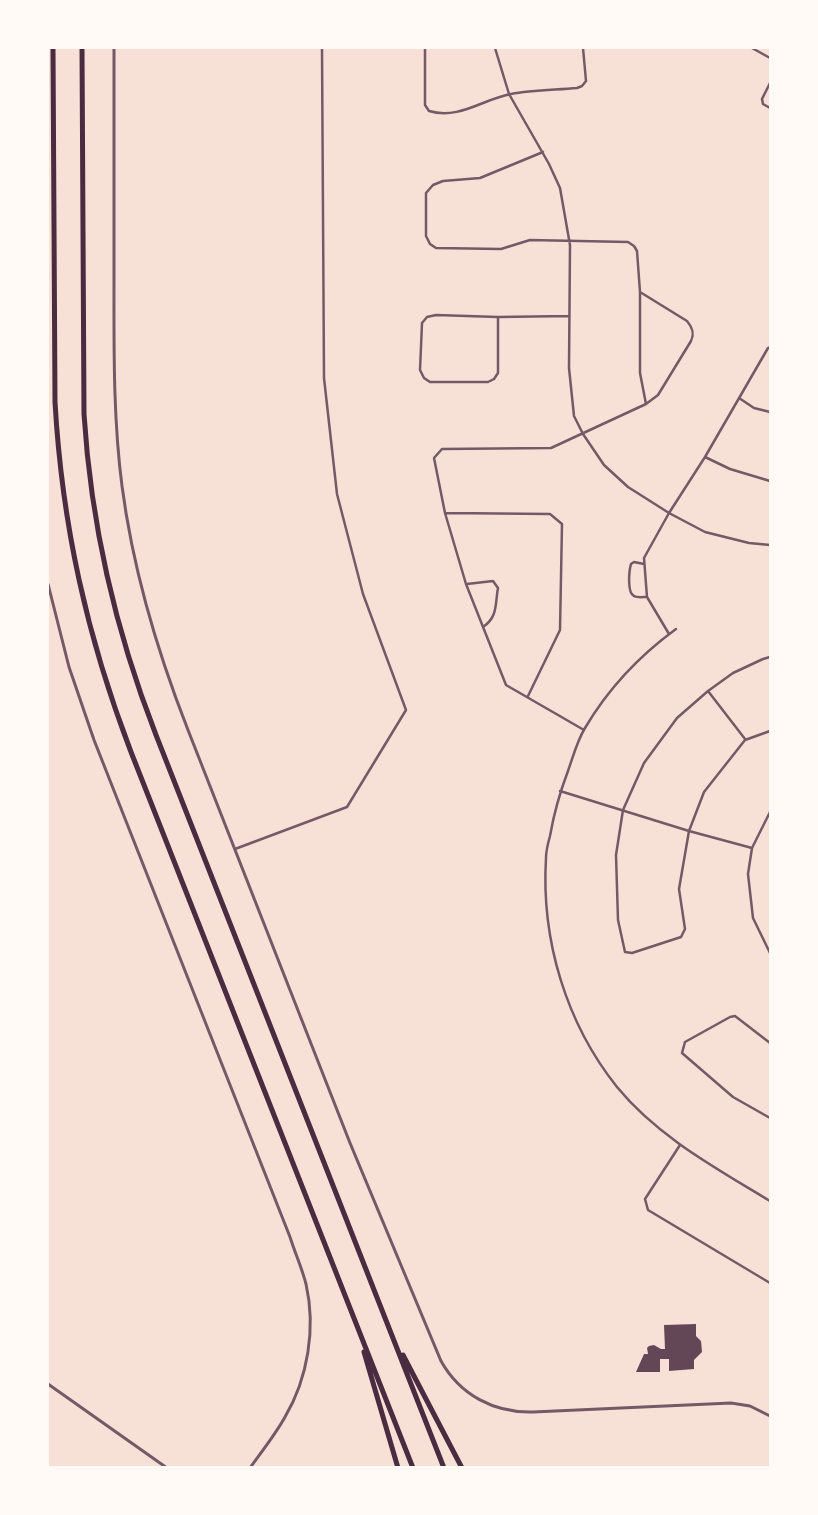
<!DOCTYPE html>
<html>
<head>
<meta charset="utf-8">
<style>
  body { margin:0 }
  #map { position:relative; width:818px; height:1515px; overflow:hidden; background:#f7e1d7; font-family:"Nunito Sans",sans-serif }
  canvas { display:block }
  .frame { position:absolute; inset:0; border:49px solid #fffaf5; pointer-events:none }
</style>
</head>
<body>
<div id="map">
<canvas width="818" height="1515"></canvas>
<div class="frame"></div>
</div>
<script>
const ctx = document.querySelector('canvas').getContext('2d');
ctx.lineJoin = 'round';
function paint(path, color) {
  ctx.fillStyle = color;
  ctx.fill(path, 'evenodd');
}
function stroke(path, color, width, dash) {
  ctx.strokeStyle = color;
  ctx.lineWidth = width;
  ctx.lineCap = dash ? 'butt' : 'round';
  ctx.setLineDash(dash || []);
  ctx.stroke(path);
}
paint(new Path2D(`
  M696,1324V1336L701,1341L702,1352L694,1360V1369L669,1371V1359H660V1372H636L644,1354H648L647,1348L649,1346L654,1345L661,1349H665L664,1325Z`), '#644757');
stroke(new Path2D(`
  M425,48V105L429,111C459,120 483,99 511,94C532,90 555,90 577,88L582,86L586,81L583,48
  M495,48L509,94L549,164L560,188L570,245L569,368L574,416L583,434L604,465L628,487L669,513L705,532L749,543L770,545
  M752,48L770,58
  M770,83L762,99L763,104L770,108
  M543,152L480,178L443,181L433,185L426,193V236L430,244L436,248L501,249L530,240L628,242L634,246L637,251L640,292V373L646,404
  M498,317V373L494,379L488,382H430L424,378L420,370L422,323L427,317L436,315L498,317L569,316
  M739,398L754,408L770,412
  M705,457L730,469L770,481
  M445,513L550,514L562,524L560,630L528,696
  M644,564L634,562L631,564C629,571 627,593 634,596C637,598 643,597 647,597
  M467,584L493,581L498,588C495,604 498,617 483,627
  M676,629C639,656 608,689 585,728C577,741 573,757 568,771C560,792 554,813 550,836C548,843 546,851 546,858C541,940 566,1023 617,1087C658,1137 716,1168 770,1201
  M669,634L647,597L644,558L669,513L705,457L768,348L770,347
  M770,657L763,659L733,673L708,691L677,718L644,763L623,810L616,855L618,920L625,952L632,953L681,937L685,929L679,889L689,831L704,792L745,740L770,731
  M708,691L745,739
  M584,730L506,685L466,584L445,513L434,458L442,449L551,448L646,404L658,395L691,341C695,333 692,327 687,321L640,292
  M560,791L689,831L752,848
  M770,812L752,848L748,874L753,918L770,953
  M235,849L347,807L406,710L363,594L337,494L324,378L322,48
  M770,1043L735,1016L730,1017L685,1042L682,1053L733,1097L770,1118
  M680,1145L645,1199L648,1210L770,1283`), '#755966', 2.5);
stroke(new Path2D(`
  M114,48C114,124 114,201 114,278C114,347 113,417 122,486C133,570 157,651 188,730L350,1143L441,1361C460,1395 494,1413 533,1412L731,1403L750,1406L770,1416
  M48,584L69,667L94,740L290,1237C295,1253 302,1268 306,1284C316,1328 308,1378 285,1417C275,1435 262,1451 250,1468
  M48,1384L167,1468`), '#755966', 3);
stroke(new Path2D(`
  M53,48L55,402C62,525 87,637 131,752L413,1468
  M82,48L84,414C91,526 115,630 156,735L444,1468
  M364,1352L398,1468
  M403,1355L462,1468`), '#4a2c40', 5);
</script>
</body>
</html>
